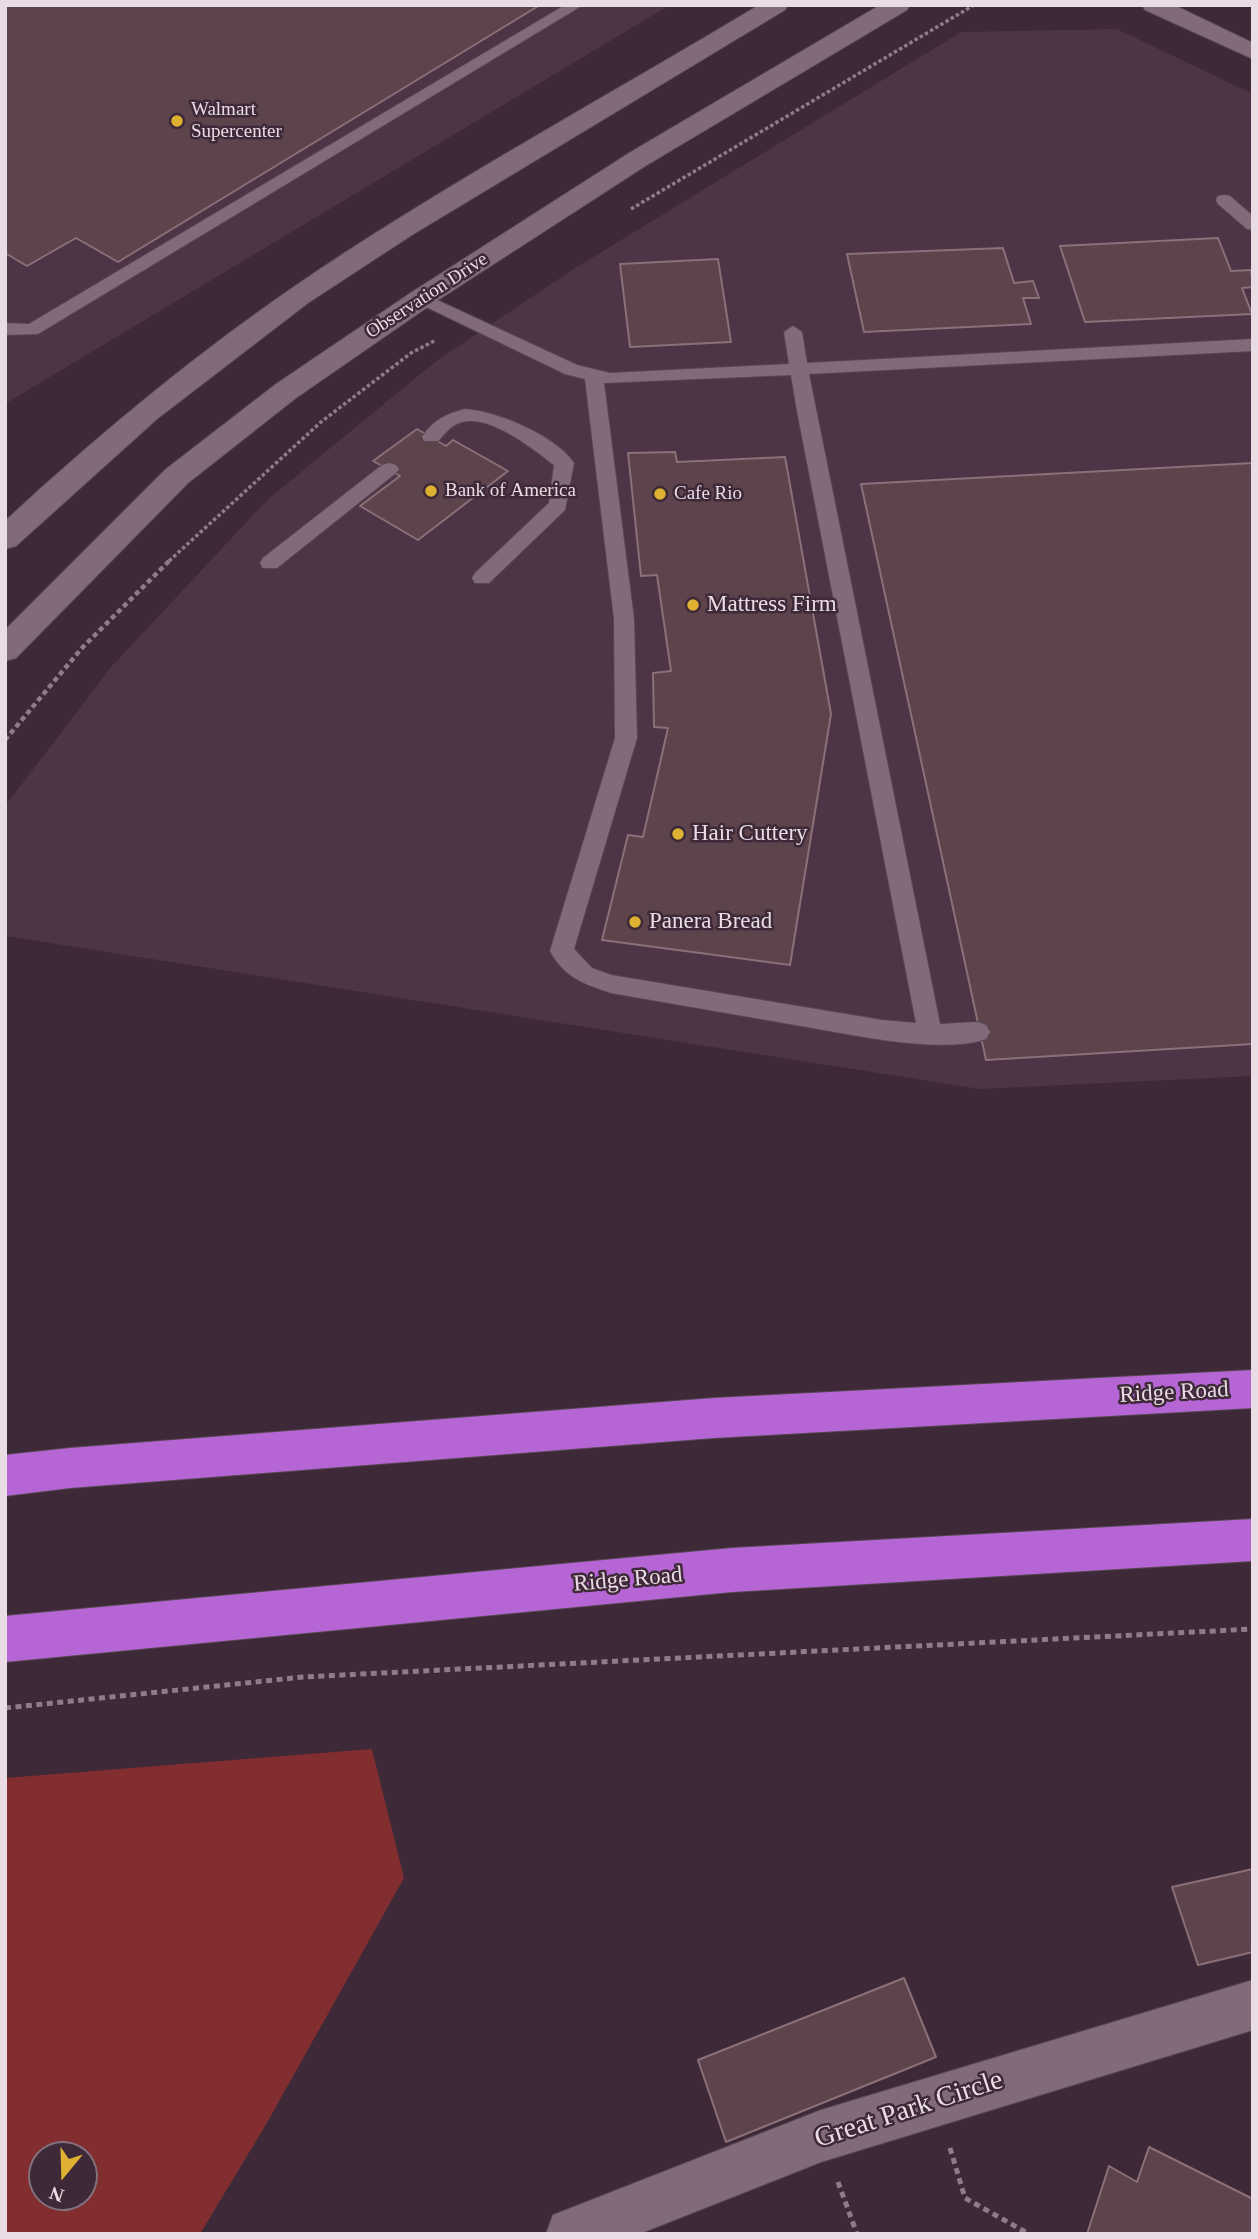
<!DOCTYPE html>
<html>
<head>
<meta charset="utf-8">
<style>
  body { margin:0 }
  #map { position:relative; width:1258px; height:2239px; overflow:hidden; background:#3d2937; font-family:Georgia,serif }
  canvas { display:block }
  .frame { position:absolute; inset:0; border:7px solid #e9dce5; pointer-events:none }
  .north { position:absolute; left:28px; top:2141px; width:70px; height:70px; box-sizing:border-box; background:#3d2937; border:2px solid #82717d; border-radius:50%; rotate:199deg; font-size:19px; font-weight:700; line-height:28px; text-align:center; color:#e9dce5 }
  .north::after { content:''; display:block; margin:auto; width:24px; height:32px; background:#deb133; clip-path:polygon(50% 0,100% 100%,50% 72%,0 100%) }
</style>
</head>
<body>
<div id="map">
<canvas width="1258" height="2239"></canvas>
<div class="frame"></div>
<div class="north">N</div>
</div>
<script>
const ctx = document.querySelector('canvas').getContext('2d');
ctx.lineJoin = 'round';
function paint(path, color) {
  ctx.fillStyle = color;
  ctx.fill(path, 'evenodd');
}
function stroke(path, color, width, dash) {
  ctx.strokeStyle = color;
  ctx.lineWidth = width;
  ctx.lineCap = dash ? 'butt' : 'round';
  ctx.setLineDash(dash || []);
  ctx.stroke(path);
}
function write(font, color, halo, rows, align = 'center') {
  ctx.font = font + ' Georgia,serif';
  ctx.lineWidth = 5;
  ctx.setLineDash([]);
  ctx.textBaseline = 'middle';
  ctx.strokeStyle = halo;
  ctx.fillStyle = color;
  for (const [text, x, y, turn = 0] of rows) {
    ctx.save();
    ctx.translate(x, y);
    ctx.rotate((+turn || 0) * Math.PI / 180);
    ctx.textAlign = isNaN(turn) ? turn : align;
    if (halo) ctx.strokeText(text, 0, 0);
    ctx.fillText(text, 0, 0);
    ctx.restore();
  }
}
paint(new Path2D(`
  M5,5H670L5,404Z
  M1117,29L1253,94V1076L980,1089L5,936V806L111,667L268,499L435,362L572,270L961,32Z`), '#4d3446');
paint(new Path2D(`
  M372,1749L404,1878L268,2121L200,2234H5V1778ZM42,2155H84V2197H42Z`), '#822e31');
const building = new Path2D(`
  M5,5H540L118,262L76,238L27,266L5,253Z
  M1218,238L1231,271L1251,270L1253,287L1242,288L1252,314L1085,322L1060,246Z
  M1003,248L1014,283L1033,281L1039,298H1023L1031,324L864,332L847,254Z
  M718,259L731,342L630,347L620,264Z
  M417,429L446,446L453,440L508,471L418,540L360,506L400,476L373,461Z
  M675,452L677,462L785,457L831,714L790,965L602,940L628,835L643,837L668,728L654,727L653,673L671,671L657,575L641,576L628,453Z
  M1253,463V1044L986,1060L861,484Z
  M1253,1869V1952L1198,1965L1172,1887Z
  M904,1978L936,2057L726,2142L698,2060Z
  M1149,2147L1253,2199V2234H1087L1109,2166L1137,2182Z`);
paint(building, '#5d444c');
stroke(building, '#8b7078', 2);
const lane = new Path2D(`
  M565,5H583L38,334L5,335V323L29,324Z
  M1224,195L1230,196L1253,216V230L1247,229L1218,204L1216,200L1218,196Z
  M422,293L577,365L610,373L789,364L784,332L793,326L802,332L807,363L1253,339V351L809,374L940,1024L978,1022L986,1025L990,1032L986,1039C940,1055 850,1034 801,1026C738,1015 674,1004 611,993C584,984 565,978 550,951L615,738L614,619L585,379L565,374L416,302L413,298ZM791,375L797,411L916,1023L882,1020L611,975L592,968L574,949L637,738L634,619L604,383Z
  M465,409C497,411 556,436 574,463L565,510L489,583H475L472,578L475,573L549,503L554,465C533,449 488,412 459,423C450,426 444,435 438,441H424L422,437C433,420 446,414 465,409Z
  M389,463L396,465L399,469L396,473L277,568H263L260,563L263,558L382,465Z`);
const street = new Path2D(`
  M1253,1980V2030L821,2162L639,2234H546L553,2215L821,2110Z`);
const secondary = new Path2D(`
  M759,5H788L785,10L412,235L308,303L157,419L16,546L5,549V521C102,431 204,347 314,273C458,177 611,94 759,5Z
  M880,5H910L907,10L647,165L432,304L296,398L188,483L16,658L5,661V630L166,469L276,384L412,292L629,153Z
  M1142,5H1174L1253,43V59L1145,10Z`);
const highway = new Path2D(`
  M1253,1370V1408L714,1438L70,1488L5,1496V1455L70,1448L714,1398Z
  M1253,1519V1561L732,1592L5,1662V1616L732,1548Z`);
stroke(lane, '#564752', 2);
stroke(street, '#564752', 2);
stroke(secondary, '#564752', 2);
stroke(highway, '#564752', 2);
stroke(new Path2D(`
  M631,209L974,5
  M169,561L321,422L411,353L436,340`), '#8e7d88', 3.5, [3.5, 2.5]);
stroke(new Path2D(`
  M5,740L82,648L171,559`), '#8e7d88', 4.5, [5, 3.5]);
stroke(new Path2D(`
  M5,1708L303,1677L1253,1629
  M950,2148L965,2198L1029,2234
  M838,2182L857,2234`), '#8e7d88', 5, [6, 4.5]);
paint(lane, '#816b7a');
paint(street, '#816b7a');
paint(secondary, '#816b7a');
paint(highway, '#b566d4');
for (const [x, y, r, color] of [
  [177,121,7,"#deb133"],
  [431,491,7,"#deb133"],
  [660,494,7,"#deb133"],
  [693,605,7,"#deb133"],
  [678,834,7,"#deb133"],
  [635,922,7,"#deb133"]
]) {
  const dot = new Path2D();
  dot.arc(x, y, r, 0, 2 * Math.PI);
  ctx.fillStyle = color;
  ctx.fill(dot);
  stroke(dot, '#3d2937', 2.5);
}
write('19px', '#e9dce5', '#3d2937', [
  ["Walmart",191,110],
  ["Supercenter",191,132],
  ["Bank of America",445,491],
  ["Cafe Rio",674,494]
], 'left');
write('19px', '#e9dce5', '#3d2937', [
  ["Observation Drive",427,296,-33]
]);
write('23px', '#e9dce5', '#3d2937', [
  ["Mattress Firm",707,605],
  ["Hair Cuttery",692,834],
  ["Panera Bread",649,922]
], 'left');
write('23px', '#e9dce5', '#3d2937', [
  ["Ridge Road",1174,1393,-3],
  ["Ridge Road",628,1580,-5]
]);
write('28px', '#e9dce5', '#3d2937', [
  ["Great Park Circle",909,2110,-18]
]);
</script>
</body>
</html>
